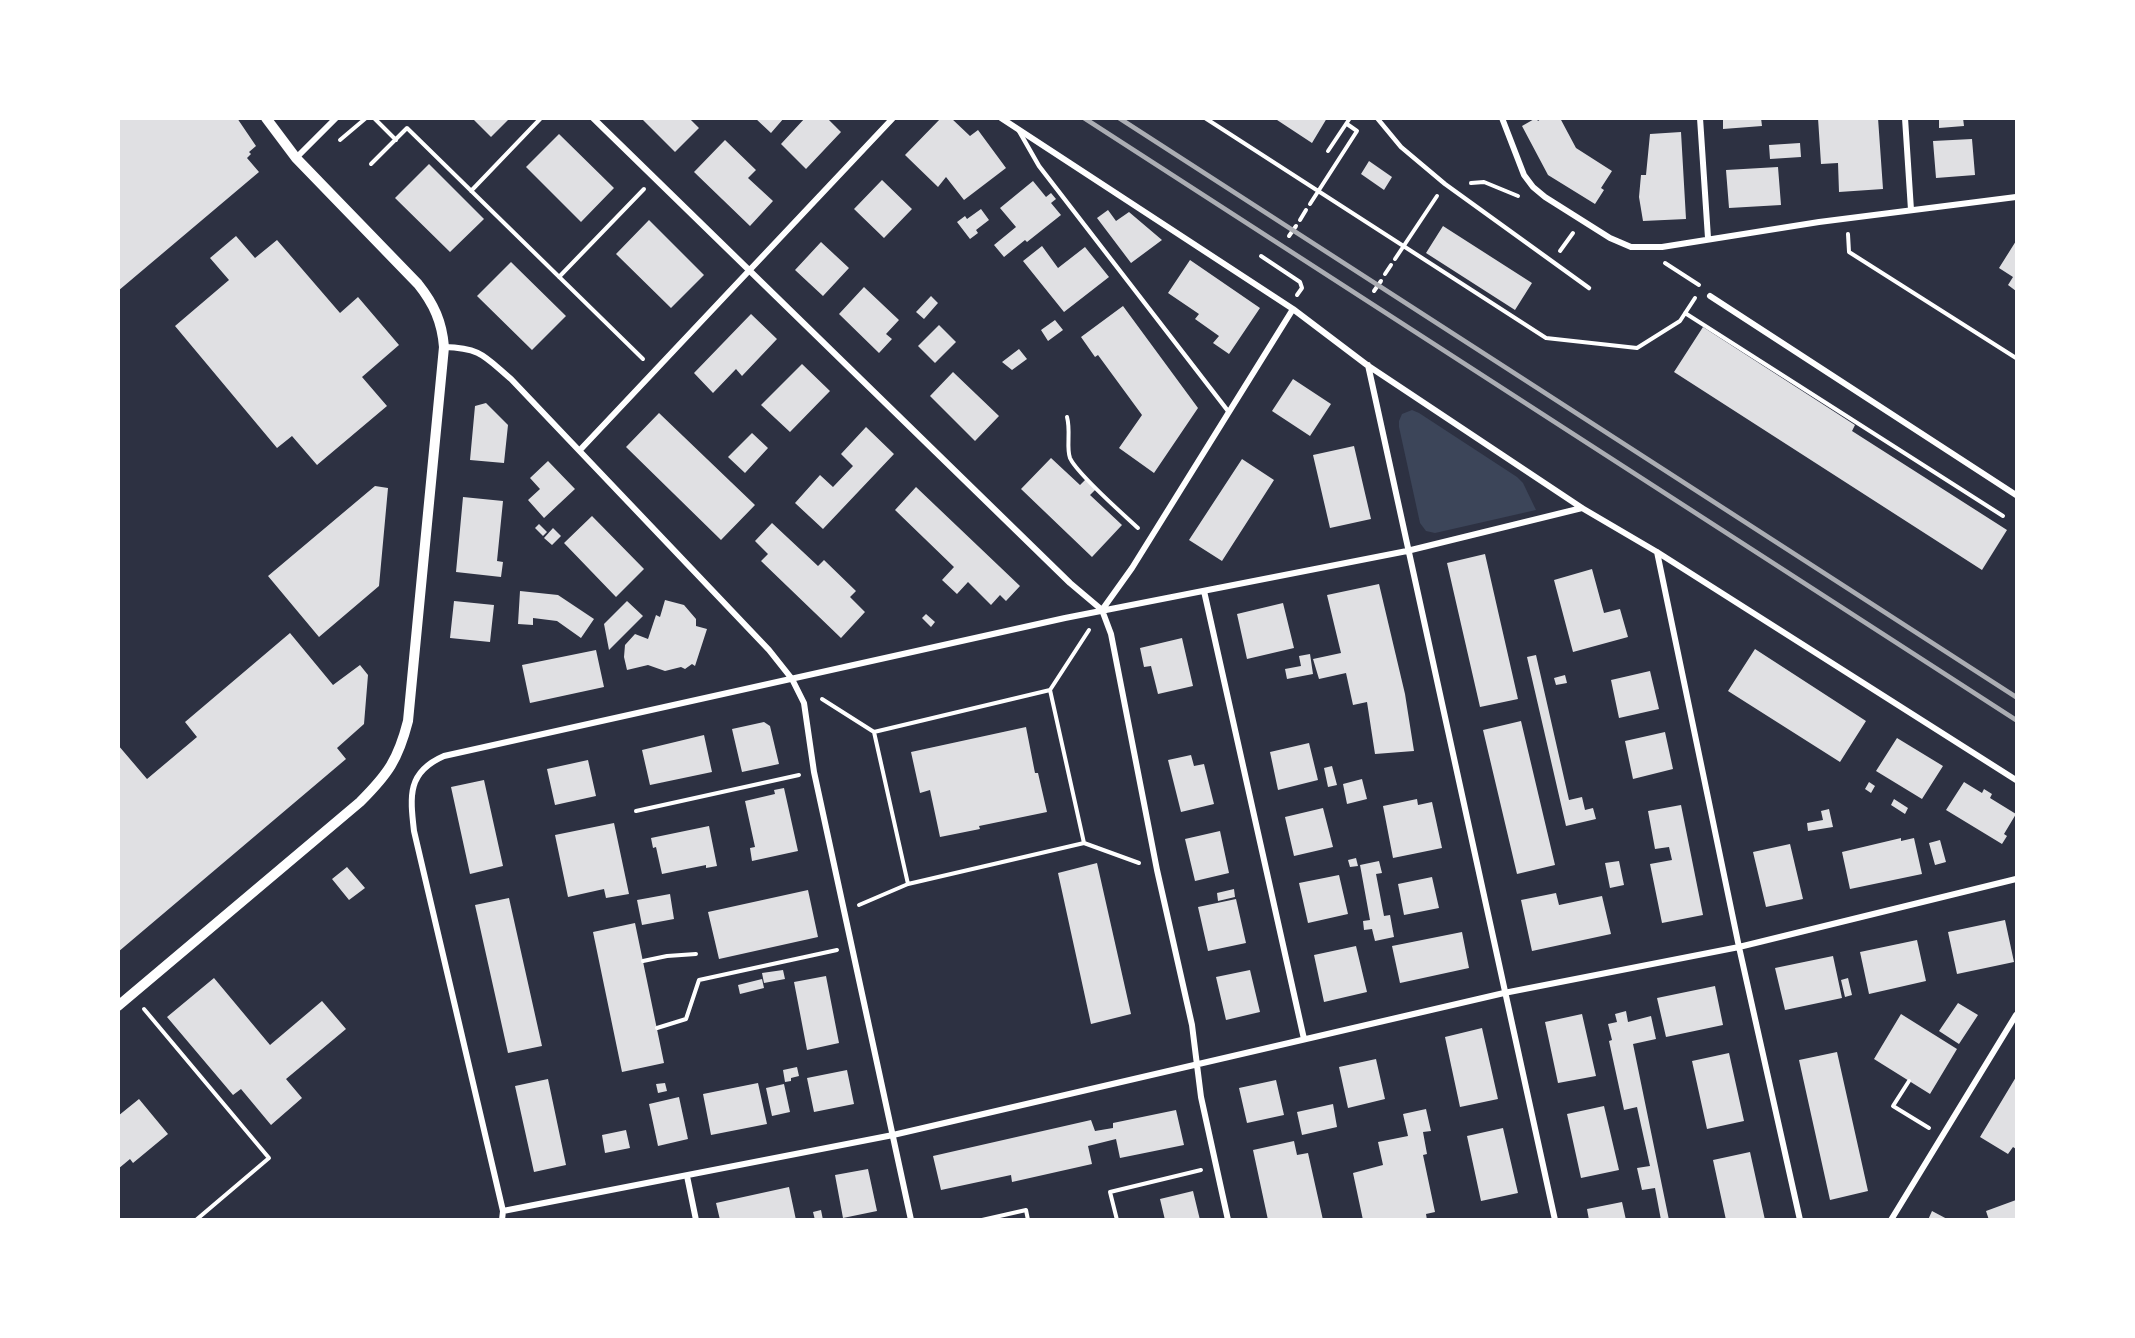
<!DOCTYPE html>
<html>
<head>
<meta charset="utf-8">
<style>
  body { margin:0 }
  #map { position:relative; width:2135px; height:1338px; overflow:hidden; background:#2d3142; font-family:Overpass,sans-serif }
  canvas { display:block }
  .frame { position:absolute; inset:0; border:120px solid #fff; pointer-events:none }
</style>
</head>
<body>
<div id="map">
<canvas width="2135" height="1338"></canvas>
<div class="frame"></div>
</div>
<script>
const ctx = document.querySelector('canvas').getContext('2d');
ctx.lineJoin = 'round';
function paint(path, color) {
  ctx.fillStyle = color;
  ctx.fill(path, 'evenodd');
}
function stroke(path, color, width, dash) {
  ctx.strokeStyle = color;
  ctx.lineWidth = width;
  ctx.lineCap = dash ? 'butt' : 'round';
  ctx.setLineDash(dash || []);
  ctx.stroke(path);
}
paint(new Path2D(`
  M1412,410L1419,413L1517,477L1523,483L1536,510L1435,533L1426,531L1420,523L1399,427V421L1402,414Z`), '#3c4559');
paint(new Path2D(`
  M118,118H237L256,146L249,152L251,154L247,158L259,172L118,291Z
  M472,118H510L491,137Z
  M641,118H689L699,128L675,152Z
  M755,118H784L771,133Z
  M805,118H827L841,132L806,169L781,144Z
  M941,118H951L970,136L978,130L1006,168L964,200L946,177L938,187L905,155Z
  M1274,118H1327L1312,143Z
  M1536,118L1538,121L1542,118H1560L1576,148L1612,171L1601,188L1604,190L1595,204L1548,175L1522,126Z
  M1723,118H1761L1762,126L1723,129Z
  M1818,118H1878L1883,189L1839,192L1838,163L1821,164Z
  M1939,118H1963L1964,126L1939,128Z
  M1681,132L1686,219L1643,221L1639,197L1641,175H1646L1650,134Z
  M559,134L614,188L581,222L526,167Z
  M1972,139L1975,175L1936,178L1933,141Z
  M725,140L756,170L748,178L773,201L750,226L694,172Z
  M1800,143L1801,157L1770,159L1769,145Z
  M1369,161L1392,177L1384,190L1361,174Z
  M429,164L484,219L450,252L395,198Z
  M1778,167L1781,205L1729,208L1726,170Z
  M882,180L912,209L884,238L854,209Z
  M1033,181L1046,197L1051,193L1056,199L1051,203L1061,215L1027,242L1025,240L1004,257L994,245L1016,227L1000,208Z
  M981,209L989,220L976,230L978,233L970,239L957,222L965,216L967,219Z
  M1108,210L1116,221L1129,212L1162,240L1131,263L1097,218Z
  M649,220L704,275L671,308L616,254Z
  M1443,226L1532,283L1515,310L1426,253Z
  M236,236L255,258L277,240L340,313L358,297L399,345L362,377L387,406L317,465L292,436L277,448L175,326L229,280L210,258Z
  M2016,241V291L2008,285L2013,277L1999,268Z
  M821,242L849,268L823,296L795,270Z
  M1042,246L1058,268L1085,247L1109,277L1064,312L1023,261Z
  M1190,260L1260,308L1229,354L1213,343L1219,336L1195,319L1199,314L1168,293Z
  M511,262L566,316L532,350L477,296Z
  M864,287L899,320L886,334L892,339L879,353L839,314Z
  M931,296L938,303L924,319L916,312Z
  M1123,306L1198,408L1154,473L1119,448L1142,415L1098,355L1095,357L1081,337Z
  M751,314L777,339L742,376L736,369L713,393L694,373Z
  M1055,320L1063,330L1048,341L1041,330Z
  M939,325L956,342L935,363L918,346Z
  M1703,327L1855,425L1852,431L2007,530L1982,570L1674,372Z
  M1019,349L1027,359L1012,370L1002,362Z
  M802,364L830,391L790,432L761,405Z
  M953,372L999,416L975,441L930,396Z
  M1293,379L1331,404L1310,436L1272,411Z
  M486,403L508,425L504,463L470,460L475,406Z
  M659,413L755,505L721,540L626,447Z
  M866,427L894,454L823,529L795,503L820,475L833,487L853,466L841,454Z
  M752,433L768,448L745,473L728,457Z
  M1354,446L1371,519L1330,528L1313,455Z
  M1051,458L1080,485L1086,479L1096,489L1090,495L1122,525L1092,557L1021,489Z
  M1242,459L1274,480L1222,561L1189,540Z
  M548,461L575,489L544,518L528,500L540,489L530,478Z
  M375,486L388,488L379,586L319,637L268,576Z
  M916,487L1020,586L1006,601L1000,595L991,605L968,582L957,594L942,580L954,567L895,510Z
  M463,497L503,501L497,561L503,562L501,577L456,572Z
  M592,516L644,569L616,597L564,543Z
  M772,523L818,566L824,560L856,591L850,597L865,612L841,638L761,561L768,554L755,541Z
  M539,524L547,532L543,536L535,528Z
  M553,528L561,536L552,545L544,538Z
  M1485,554L1518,699L1480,707L1447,563Z
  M1592,569L1604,613L1620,609L1628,637L1573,652L1554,580Z
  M1379,584L1405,694L1414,751L1375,754L1367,702L1353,705L1346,673L1319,679L1313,659L1341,653L1327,595Z
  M520,591L558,595L594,619L581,638L557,621L533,618V625L518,624Z
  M665,600L684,605L696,619V626L707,629L695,666L692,664L685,669L681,667L665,671L648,665L627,670L624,657L625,645L635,634L648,639L656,615L660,617Z
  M454,601L494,605L490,642L450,638Z
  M627,601L643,616L609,650L604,624Z
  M1283,603L1294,648L1247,659L1237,614Z
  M926,614L935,622L931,627L922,618Z
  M290,633L333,685L360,665L368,675L364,724L337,748L346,759L118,952V745L147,779L197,737L185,722Z
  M1182,638L1193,686L1158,694L1151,666L1144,667L1140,648Z
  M1755,649L1866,721L1840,762L1728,691Z
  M596,650L604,687L530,703L522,665Z
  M1310,654L1313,674L1287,679L1285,669L1301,666L1299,656Z
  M1536,655L1569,800L1582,797L1585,810L1593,808L1596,819L1566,826L1527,657Z
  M1650,671L1659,709L1619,718L1611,680Z
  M1565,675L1567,683L1556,685L1554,678Z
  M1521,721L1555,865L1517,874L1483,730Z
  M764,722L770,726L779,764L742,772L732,729Z
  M1026,727L1035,773H1038L1047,812L979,826L980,829L940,837L930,790L920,793L911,752Z
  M1665,732L1673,769L1633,779L1625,741Z
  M704,735L712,772L650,785L642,750Z
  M1897,738L1943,766L1922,799L1876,771Z
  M1309,743L1318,780L1278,790L1270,752Z
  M1191,755L1194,766L1204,764L1214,804L1181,812L1168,760Z
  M588,760L596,796L555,805L547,769Z
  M1332,766L1337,785L1328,787L1324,768Z
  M1362,779L1367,799L1347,804L1343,784Z
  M484,780L503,866L470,874L451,787Z
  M1869,782L1875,786L1871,793L1865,789Z
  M1964,782L1982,793L1984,789L1992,794L1990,798L2016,814L2004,834L2007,836L2002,844L1946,810Z
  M784,788L798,851L752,861L750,848L755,847L745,801L775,794L774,790Z
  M1417,799L1418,805L1432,802L1442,848L1393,858L1383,806Z
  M1894,799L1908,808L1905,814L1891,805Z
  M1681,805L1703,915L1662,923L1650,864L1672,860L1669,847L1655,849L1648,811Z
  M1323,808L1333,847L1294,856L1285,817Z
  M1829,809L1833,827L1808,831L1807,823L1823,820L1821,811Z
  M614,823L629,894L606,898L604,889L568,897L555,835Z
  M709,826L717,866L706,868V865L662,874L656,847L653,848L651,838Z
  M1220,831L1229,873L1195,881L1185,839Z
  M1901,838V841L1914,838L1922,874L1850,889L1842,852Z
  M1940,840L1946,862L1935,865L1929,843Z
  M1790,844L1803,899L1766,907L1753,852Z
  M1356,858L1358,866L1350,867L1348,860Z
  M1379,861L1382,873L1376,874L1384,916L1390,915L1394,937L1375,941L1372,929L1364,930L1363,921L1370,920L1360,865Z
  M1619,861L1624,885L1610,888L1605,863Z
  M1097,863L1131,1014L1091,1024L1058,873Z
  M347,867L365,888L349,900L332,879Z
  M1339,875L1348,914L1308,923L1299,883Z
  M1432,877L1439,908L1404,915L1398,884Z
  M1234,889L1235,897L1218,901L1217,893Z
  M808,890L818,937L719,959L708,912Z
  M1556,893L1559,905L1602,896L1611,934L1532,951L1521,900Z
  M670,894L674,919L642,925L637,900Z
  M509,898L542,1046L508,1053L475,905Z
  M1236,899L1246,943L1208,951L1198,907Z
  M2005,920L2014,962L1957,974L1948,932Z
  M635,923L664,1063L622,1072L593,932Z
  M1462,932L1469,968L1400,983L1392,946Z
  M1917,940L1926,981L1869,994L1860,952Z
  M1356,946L1367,992L1324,1002L1314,955Z
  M1833,956L1842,998L1785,1010L1775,968Z
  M783,970L785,979L764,983L762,973Z
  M1250,970L1260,1012L1226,1020L1216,977Z
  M826,976L839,1043L807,1050L794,982Z
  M214,978L270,1045L322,1001L346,1029L286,1079L302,1098L271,1125L241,1089L233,1095L167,1017Z
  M1848,978L1852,995L1845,997L1841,980Z
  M762,979L764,988L740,994L738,985Z
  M1715,986L1723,1025L1666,1037L1657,998Z
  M1958,1003L1978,1015L1959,1044L1939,1031Z
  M1626,1011L1628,1022L1651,1016L1656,1039L1633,1044L1669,1220H1661L1655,1188L1642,1190L1637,1168L1650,1166L1637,1107L1624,1110L1609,1041L1612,1040L1608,1024L1617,1022L1615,1014Z
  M1582,1014L1596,1076L1558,1083L1545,1022Z
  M1901,1014L1957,1049L1930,1094L1874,1059Z
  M1482,1028L1498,1099L1460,1107L1445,1037Z
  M1837,1052L1868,1191L1830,1200L1799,1060Z
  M1729,1053L1744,1121L1707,1129L1692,1061Z
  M1376,1059L1385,1099L1348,1108L1339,1067Z
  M797,1067L799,1076L791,1078V1081L785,1082L783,1070Z
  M847,1070L854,1104L814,1112L807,1078Z
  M2016,1077V1149L2013,1147L2008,1154L1980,1137Z
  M548,1079L566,1165L534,1172L515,1086Z
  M1276,1080L1284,1115L1247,1123L1239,1088Z
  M665,1083L667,1091L658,1093L656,1084Z
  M758,1083L767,1124L711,1135L703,1094Z
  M784,1084L790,1112L772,1116L766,1088Z
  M679,1097L688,1139L658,1146L649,1104Z
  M139,1099L168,1134L133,1163L130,1159L118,1169V1116Z
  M1333,1104L1337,1127L1302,1135L1297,1112Z
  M1604,1106L1619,1170L1581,1178L1567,1114Z
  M1426,1109L1431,1131L1423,1132L1427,1154L1423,1155L1435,1212L1426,1214L1427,1220H1363L1353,1173L1383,1165L1378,1142L1408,1136L1403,1114Z
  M1176,1110L1184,1145L1120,1158L1116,1139L1088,1146L1092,1164L1012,1182L1011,1175L941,1190L933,1156L1091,1120L1095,1131L1113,1128V1123Z
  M1503,1128L1518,1193L1481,1201L1467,1136Z
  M626,1130L630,1148L605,1153L602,1135Z
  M1294,1141L1297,1155L1308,1153L1323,1220H1268L1253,1150Z
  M1750,1152L1765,1220H1726L1713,1160Z
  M868,1169L877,1211L843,1218L835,1175Z
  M789,1187L796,1220H720L716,1203Z
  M1193,1191L1200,1220H1165L1160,1199Z
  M2016,1200V1220H1989L1986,1211Z
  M1622,1202L1626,1220H1589L1587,1209Z
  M821,1210L823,1220H815L813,1212Z
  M1932,1211L1949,1220H1928Z`), '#e0e0e3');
stroke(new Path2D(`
  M374,118L396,140
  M1205,118L1546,338L1637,348L1680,321L1695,298
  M340,140L366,118
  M1328,151L1350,118
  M371,164L407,128L643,359
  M1471,183L1484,182L1518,196
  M471,191L541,118
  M1310,204L1357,131L1347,124
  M1300,220L1306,210
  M1848,234L1849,252L2016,358
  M1289,236L1296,226
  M1560,251L1573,233
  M1261,256L1300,282L1302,288L1297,295
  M1395,259L1437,196
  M1665,263L1699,285
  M1385,274L1391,265
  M559,277L644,189
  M1374,291L1381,281
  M1685,313L2003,516
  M1067,417C1071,431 1066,448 1070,458C1077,474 1123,514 1138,528
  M1050,690L1084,843
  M822,699L874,732L1050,690L1089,630
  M874,732L908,884
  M636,811L799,775
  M859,905L908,884L1084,843L1139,863
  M643,961L667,956L696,954
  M144,1009L269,1158L196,1220
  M657,1028L686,1019L699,980L837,950
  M1909,1081L1893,1106L1929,1128
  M982,1220L1026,1210L1028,1220
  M1117,1220L1110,1192L1201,1170`), '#fff', 4);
stroke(new Path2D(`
  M1377,118L1401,147L1445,184L1589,288
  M1019,131L1039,166L1228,411`), '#fff', 4.5);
stroke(new Path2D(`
  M593,118L1070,583L1102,610L1111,634L1157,870L1192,1025L1201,1097L1228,1220
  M1001,118L1293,309L1367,365L1582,508L1657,552L2016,780
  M1502,118L1524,175L1533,187L1545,197L1610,238L1631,247H1662L1819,222L2016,197
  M1700,118L1708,238
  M1905,118L1911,210
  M296,158L336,118
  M1710,296L2016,495
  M444,347C481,348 484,356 511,379L769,650L792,679L804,703L814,772L911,1220
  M1368,365L1555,1220
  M580,450L893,118
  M1657,552L1739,947L1800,1220
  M1204,591L1304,1039
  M1102,610L1132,568L1293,309
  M687,1176L696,1220
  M503,1211L893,1135L1504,993L1739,947L2016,879
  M502,1220L503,1211L414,831C410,796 407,772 444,756L1065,618L1407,551L1582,508
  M1891,1220L2016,1015`), '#fff', 6);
stroke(new Path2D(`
  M118,1006L360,802C388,774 398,760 408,721L444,347C442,322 434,304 418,284L296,158L266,118`), '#fff', 10);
stroke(new Path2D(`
  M1084,118L2016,720
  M1119,118L2016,697`), '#abadb3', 4.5);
</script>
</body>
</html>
